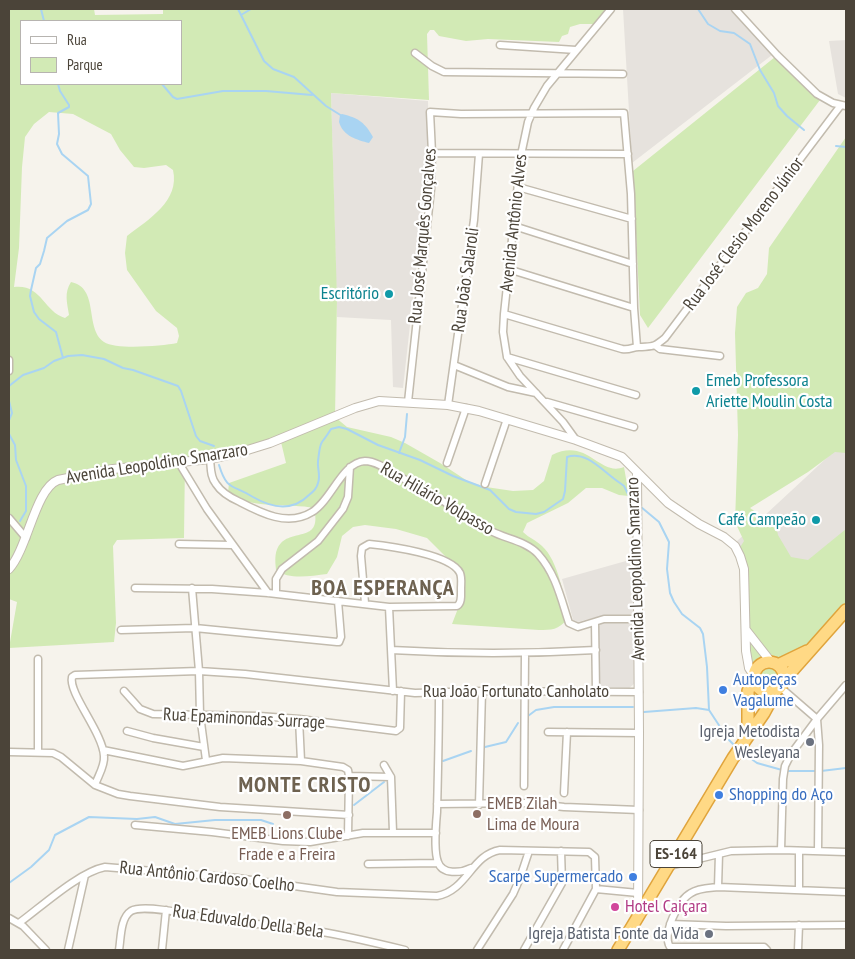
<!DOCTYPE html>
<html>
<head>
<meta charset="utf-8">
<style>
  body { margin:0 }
  #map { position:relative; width:855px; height:959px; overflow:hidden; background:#f6f3ec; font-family:"PT Sans Narrow",sans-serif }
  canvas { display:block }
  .frame { position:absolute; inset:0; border:10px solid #4b4439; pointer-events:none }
  .legend { position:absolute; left:20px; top:20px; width:162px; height:65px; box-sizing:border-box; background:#fff; border:1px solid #b7b4b0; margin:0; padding:6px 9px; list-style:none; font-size:15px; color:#4b4439 }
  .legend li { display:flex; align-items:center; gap:10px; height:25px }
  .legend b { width:25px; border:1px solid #b7b4b0 }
</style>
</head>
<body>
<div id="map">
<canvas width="855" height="959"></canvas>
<div class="frame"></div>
<ul class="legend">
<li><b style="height:6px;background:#fff"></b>Rua</li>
<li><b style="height:14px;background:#d2eab5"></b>Parque</li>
</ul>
</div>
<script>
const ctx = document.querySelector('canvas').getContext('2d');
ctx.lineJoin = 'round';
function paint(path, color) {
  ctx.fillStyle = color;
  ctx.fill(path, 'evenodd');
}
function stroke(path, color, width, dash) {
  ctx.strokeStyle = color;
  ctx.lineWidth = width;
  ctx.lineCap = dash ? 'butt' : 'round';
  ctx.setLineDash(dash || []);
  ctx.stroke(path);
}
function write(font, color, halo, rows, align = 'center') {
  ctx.font = font + ' "PT Sans Narrow",sans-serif';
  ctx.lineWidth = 4.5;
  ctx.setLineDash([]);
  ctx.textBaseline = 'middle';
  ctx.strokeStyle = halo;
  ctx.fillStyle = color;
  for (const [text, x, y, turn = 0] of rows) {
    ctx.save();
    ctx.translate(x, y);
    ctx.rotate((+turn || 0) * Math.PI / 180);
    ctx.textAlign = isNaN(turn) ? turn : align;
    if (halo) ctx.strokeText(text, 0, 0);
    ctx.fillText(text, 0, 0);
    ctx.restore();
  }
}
paint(new Path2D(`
  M623,9H730L772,55L632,163Z
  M846,40V98L838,94L829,41Z
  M331,93L428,101L429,154L403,388L393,387L391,320L337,317Z
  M846,440V599L747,554L736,542Z
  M633,559V615H604L574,623L562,579Z
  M599,623H630L634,625L635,683L627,690H599Z`), '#e6e2dd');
paint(new Path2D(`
  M9,9H94L95,15L163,14V9H609L599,24H580L570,27L568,34L562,36L559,42L488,39L466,41L439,36L434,30H430L427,34L429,100L331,93L337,299L335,417L347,427L391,437L405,443L440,463L469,482L486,487L513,491L533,490L544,481L552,455C588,437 599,477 624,467L629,496L619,495L602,488H586L568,503L527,523L523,532C529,538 536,540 542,546C558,560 565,598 567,619C559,630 551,630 539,630L452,624L462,598L463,574L427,538L396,529L365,525L353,527L342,536L337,557L327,574C310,576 289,580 276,570C275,561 274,550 281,543C295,529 322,542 314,508C291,503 246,509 228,493L229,483L286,463L281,442L185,460L184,538L117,540L113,546L116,623L114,642L9,648L17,602L9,599ZM21,21H181V84H21ZM49,112L73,114L111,134L120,150L134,167L144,168L166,165L173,170C180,201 149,219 127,236L125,253L127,270L156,311L177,328L179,336L177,343C162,346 116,350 104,342C84,328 100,288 71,282C64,293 67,302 69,315L65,318C43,311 42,284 14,287L19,248L22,167L25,137L34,124Z
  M775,57L820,100L648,328L640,315L633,171Z
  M846,137V453L835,452L808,472L750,508L776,525L778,535L791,557L808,560L846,529V607L789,669L760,706L749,686L747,645L739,549L744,541L735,522L738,435L735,333L737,307L746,293L758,288L767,274L769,248Z`), '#d2eab5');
paint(new Path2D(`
  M342,114C359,118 365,123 373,137L369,143C357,140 343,136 339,122L340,115Z`), '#a9d4f2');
stroke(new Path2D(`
  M41,9L44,21
  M238,9L264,61L273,69L294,77L326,106L342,116
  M698,9L708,24L720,31L734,33L750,44L760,70L774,93L778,106L787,116L804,130
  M241,15L251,9
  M58,84L60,91L69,105V107L58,113L59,134L57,144L62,154L88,176L91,204L88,210L67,221L47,238L44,251L40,264L36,268L31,290L30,296L34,312L39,319L56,332L63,358
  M162,84L173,97L177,99L223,91H266L312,95
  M836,146L846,147
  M9,386L23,375L44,368L54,361L68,356L82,355L104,359L123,368L133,370L178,386L181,391L196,436L200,441L214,446
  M9,401L12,413L9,420
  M9,434L15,445L16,460L26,486V511L20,521
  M399,453L405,437L407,414
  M219,465C227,491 232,484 253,497C272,508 292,512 309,495C313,492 317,488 318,483C321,475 317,469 318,461C319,455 319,447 322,442C325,438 328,434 331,429L339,427L347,429L378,445L420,460L453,476L490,490L509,509L516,512L536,514L544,512L563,499L565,491L567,457C587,450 604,473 620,483L624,486L629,496
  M641,507L659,522L669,542L667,569L670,593L674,602L682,614L700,628L703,634L707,667L709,710L728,739L736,747
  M644,712L696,708L709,710
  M528,716L536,710L554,707H633
  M485,747L506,742L518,723
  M742,752L757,763L782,770
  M443,761L471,751
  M786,771H817
  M821,771L846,768
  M354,805L384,782
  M9,883L31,867L49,850L55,835L89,817L137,819L155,817L175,824L215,820H261L273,824`), '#a9d4f2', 2);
const minor = new Path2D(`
  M735,9L777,55L817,94L833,103L846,106
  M500,45L576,50
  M415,53L432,66L444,72L623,74
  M432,153L628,154
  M518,187L632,219
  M514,226L633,264
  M508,269L634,308
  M504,314L622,349C631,350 632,347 639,347C653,346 653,348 665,338L841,105
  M656,346L660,349L720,356
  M507,357L636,395
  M9,360V371
  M454,365L508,387L536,393
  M408,402L431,189L432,153L430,112L461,114L624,113L631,194L634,308L637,347
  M547,402L634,427
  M448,405L474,220L479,154
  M576,440L563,422L520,376L507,357L503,332L504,314L521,155L528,122L534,108L547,86L611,9
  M210,459C211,467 210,477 216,484C221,492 231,498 240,502C261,513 288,527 312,512C331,501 342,462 365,461C378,461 394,474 406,480C415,486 424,490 433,495C452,506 471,520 491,531C506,539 526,541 538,554C556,574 561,599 569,623L578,627L604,619H637
  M179,463L207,509L268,593
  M447,463L466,408
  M485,484L507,419
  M9,518L26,538
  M179,544L232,545
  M135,588L212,589L268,593L389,607L457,606C462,603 461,595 461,589C461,583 462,578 460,573C451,554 388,546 369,544L362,548L361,556L365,603
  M192,588L199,671L200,715L206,760
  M276,594V579L282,569L318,541L343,509L348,497L350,467
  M389,607L393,691
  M595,622L596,692
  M121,630L195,628L337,642H339L341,637L338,601
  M391,650C459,654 527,654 596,650
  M38,659V752
  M780,687L817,719L819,745L818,851
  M124,691L140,709L153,714L259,716L299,719L396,731L400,728L401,691
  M439,692C439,732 438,772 437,812C436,823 434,852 438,862C442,875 461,873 471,868
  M299,719L301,761
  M127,731L153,738L204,747
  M548,732L639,733
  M103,750L183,766L223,758L301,761L343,767L348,770L349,776L348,836
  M9,752L53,753L61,757L95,785L118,794L130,796L220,807L349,815
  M384,765L391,777L393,832
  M349,776L391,777
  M95,785C98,776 105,766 104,756C103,733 68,693 72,677L75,675L199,671L245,674L415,693L482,691L639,692
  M524,786L525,654
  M564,793L567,732
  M437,804L527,803L564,807L639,810
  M479,805L482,691
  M135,825L212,832L283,841L310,842L363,833H436
  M781,850L783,779L785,766L791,754L817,719L846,685
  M368,864L438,863
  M670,866L731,851L781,850L846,852
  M718,887L719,854
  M596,889L638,893
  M799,890V851
  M9,918L23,926L46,950
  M19,923C41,907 79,872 105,867L237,878L337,892L437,896C468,890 471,855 500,850L589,852L595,857L596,889L563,950
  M670,924L726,926L846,925
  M68,950L85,875
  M119,950C121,939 120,918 131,911C145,903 200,917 218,920C246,924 276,925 305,929C339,934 372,942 405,950
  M162,950L166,910
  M477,950L513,894L520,878L529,851
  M524,950L562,883L561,851
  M767,950L764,947H670C662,934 678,900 691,893C698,888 709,888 718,887L846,892
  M798,950L799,925`);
const tertiary = new Path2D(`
  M637,474L639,733L638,914
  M9,569C28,548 35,489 58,480L113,469L210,459L241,452L270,443L355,408L379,401L448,405L479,411L576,440L622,457L668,503L699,524L724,537L735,546L740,556L744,569L746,651L749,668L754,676
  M746,630L771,662`);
const trunk = new Path2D(`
  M754 677a15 15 0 1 1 30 0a15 15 0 1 1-30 0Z
  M778,665L807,651
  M783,681L846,610
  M748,735V691L754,678
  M618,950L733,758L764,713L777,689`);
stroke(minor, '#c2bbae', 9);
stroke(tertiary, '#c2bbae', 10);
stroke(trunk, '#e0a43c', 14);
stroke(minor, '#fff', 6);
stroke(tertiary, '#fff', 8);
stroke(trunk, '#ffd985', 11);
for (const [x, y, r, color] of [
  [389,294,5,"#0f9aa8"],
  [696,391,5,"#0f9aa8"],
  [816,520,5,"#0f9aa8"],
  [723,690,5,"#3f7fe0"],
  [810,742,5,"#6b7280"],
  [719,795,5,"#3f7fe0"],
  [477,814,5,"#8d6e63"],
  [287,815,5,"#8d6e63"],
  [633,877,5,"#3f7fe0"],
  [615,907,5,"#d1479c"],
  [709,934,5,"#6b7280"]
]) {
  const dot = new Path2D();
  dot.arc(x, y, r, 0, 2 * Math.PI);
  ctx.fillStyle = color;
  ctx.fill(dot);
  stroke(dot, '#fff', 2);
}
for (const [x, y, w] of [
  [676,854,52]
]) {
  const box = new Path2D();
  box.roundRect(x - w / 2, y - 13.5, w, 27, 4);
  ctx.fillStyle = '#fff';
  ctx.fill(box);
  stroke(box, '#4b4439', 1);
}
write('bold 16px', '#4b4439', null, [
  ["ES-164",676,854]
]);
write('18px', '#4b4439', '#fff', [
  ["Avenida Antônio Alves",514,223,-84],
  ["Rua José Clesio Moreno Júnior",744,234,-53],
  ["Rua José Marquês Gonçalves",423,236,-85],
  ["Rua João Salaroli",466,280,-82],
  ["Avenida Leopoldino Smarzaro",157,464,-9],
  ["Rua Hilário Volpasso",437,499,30],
  ["Avenida Leopoldino Smarzaro",636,569,-92],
  ["Rua João Fortunato Canholato",516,692],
  ["Rua Epaminondas Surrage",244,719,3],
  ["Rua Antônio Cardoso Coelho",207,877,6],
  ["Rua Eduvaldo Della Bela",248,922,8]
]);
write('18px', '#0d838f', '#fff', [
  ["Escritório",379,294],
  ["Emeb Professora",706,381,"left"],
  ["Ariette Moulin Costa",706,402,"left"],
  ["Café Campeão",806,520]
], 'right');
write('18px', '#366cbe', '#fff', [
  ["Autopeças",733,680],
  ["Vagalume",733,701],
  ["Shopping do Aço",729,795],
  ["Scarpe Supermercado",623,877,"right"]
], 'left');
write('18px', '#5b616d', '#fff', [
  ["Igreja Metodista",800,732],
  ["Wesleyana",800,753],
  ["Igreja Batista Fonte da Vida",699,934]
], 'right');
write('18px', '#785e54', '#fff', [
  ["EMEB Zilah",487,804],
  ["Lima de Moura",487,825],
  ["EMEB Lions Clube",287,834,"center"],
  ["Frade e a Freira",287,855,"center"]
], 'left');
write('18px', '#b23c85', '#fff', [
  ["Hotel Caiçara",625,907]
], 'left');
ctx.letterSpacing = '1px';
write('bold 22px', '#6e6250', '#fff', [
  ["BOA ESPERANÇA",383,589],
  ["MONTE CRISTO",305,786]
]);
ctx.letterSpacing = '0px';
</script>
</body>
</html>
